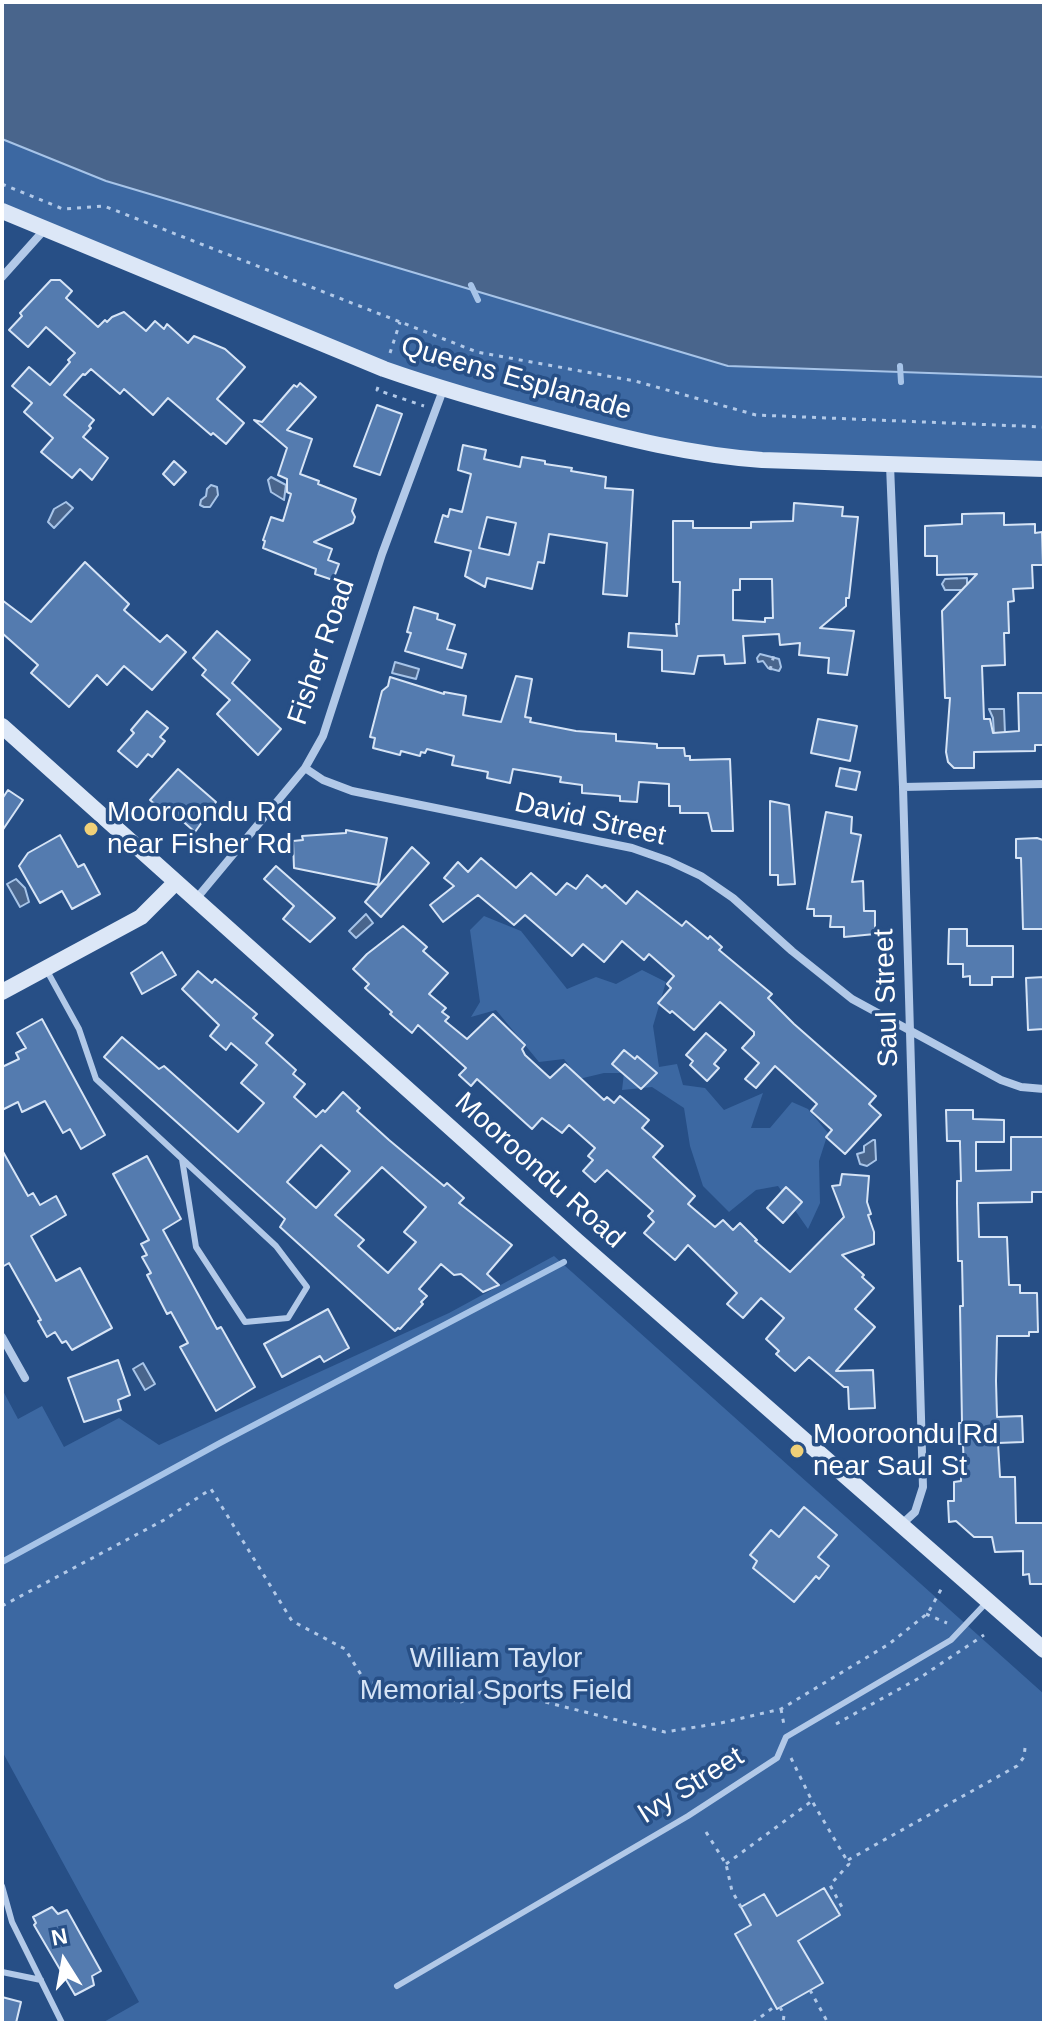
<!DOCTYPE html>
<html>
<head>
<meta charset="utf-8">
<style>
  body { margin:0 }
  #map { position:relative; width:1046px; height:2025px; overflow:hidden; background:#274f86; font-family:Arial,sans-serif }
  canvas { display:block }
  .frame { position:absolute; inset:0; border:4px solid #fff; pointer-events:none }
  .north { position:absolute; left:24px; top:1921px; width:80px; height:80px; -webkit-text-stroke:6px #274f86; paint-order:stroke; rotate:349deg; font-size:22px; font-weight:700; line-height:32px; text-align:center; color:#fff }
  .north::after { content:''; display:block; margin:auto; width:28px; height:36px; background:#fff; clip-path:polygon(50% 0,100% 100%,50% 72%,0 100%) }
</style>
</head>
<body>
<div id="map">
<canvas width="1046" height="2025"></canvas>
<div class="frame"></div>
<div class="north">N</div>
</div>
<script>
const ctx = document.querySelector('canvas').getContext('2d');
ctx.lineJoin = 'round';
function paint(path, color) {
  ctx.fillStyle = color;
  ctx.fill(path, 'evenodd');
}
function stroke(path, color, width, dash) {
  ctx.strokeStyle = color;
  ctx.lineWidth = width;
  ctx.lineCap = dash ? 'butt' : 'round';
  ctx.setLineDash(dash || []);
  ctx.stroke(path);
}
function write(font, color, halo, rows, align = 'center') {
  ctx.font = font + ' Arial,sans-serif';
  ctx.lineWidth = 7;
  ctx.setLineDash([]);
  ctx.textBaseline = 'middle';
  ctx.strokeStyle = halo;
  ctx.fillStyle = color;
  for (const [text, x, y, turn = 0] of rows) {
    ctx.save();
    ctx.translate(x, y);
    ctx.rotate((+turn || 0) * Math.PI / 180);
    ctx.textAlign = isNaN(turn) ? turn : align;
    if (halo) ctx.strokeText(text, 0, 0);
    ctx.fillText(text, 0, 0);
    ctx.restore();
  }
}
paint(new Path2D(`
  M1044,105V469L762,460L443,390L2,211V139L106,181Z
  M484,916L521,931L567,989L596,977L616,984L642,970L666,982L653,1026L659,1067L677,1064L683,1085L705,1088L724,1110L763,1093L751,1128H770L792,1102L808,1109L828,1133L819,1161L820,1203L808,1229L778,1186L756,1190L729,1212L703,1186L690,1146L684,1108L652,1087L622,1090L624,1073H604L579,1079L564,1059L539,1062L496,1010L471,1017L480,1002L470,930Z
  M554,1256L1044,1694V2023H102L139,2002L2,1751V1389L18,1419L42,1406L64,1447L119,1418L159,1445L449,1313Z`), '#3c68a2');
const water = new Path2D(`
  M2,2H1044V377L728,366L106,181L2,139Z
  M271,477L286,485L284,500L271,492L268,480Z
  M211,485L217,487L218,495L210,507H204L200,505L201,500L206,496L207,489Z
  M66,502L73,508L54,528L48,522L54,509Z
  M967,578V590H945L942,584L945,579Z
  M760,654L779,659L781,667L779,671L768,668L763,661L758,662L757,658Z
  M395,662L419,669L416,679L392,673Z
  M989,709H1004L1005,734H994L993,718Z
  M16,879L25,888L29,902L20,907L7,884Z
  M366,914L373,923L356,938L349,931Z
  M873,1140H875L876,1160L867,1166L860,1164L857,1154L864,1152V1146Z
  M143,1363L155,1384L145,1390L133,1369Z`);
paint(water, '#49658c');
stroke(water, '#a7c4e8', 2);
stroke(new Path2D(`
  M471,285L478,300
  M900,366L901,382
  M2,1562L220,1443L564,1262`), '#a7c4e8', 6);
const building = new Path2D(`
  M51,280H60L72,291L66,298L98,327L105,320L107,322L112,317L124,312L146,331L155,321L164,329L167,324L188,343L194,336L225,349L245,367L217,399L244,423L226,444L213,433L211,435L168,398L153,415L124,389L120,394L91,369L85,375L83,374L64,395L94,420L89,426L91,428L83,437L108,458L92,480L80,469L72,478L41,452L53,438L24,412L32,403L12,386L29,367L50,385L70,362L68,360L75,353L46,327L28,347L9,330L22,316L20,313Z
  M300,383L316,397L287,430L312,439L300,474L319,481L318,484L356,499L352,511L355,517L353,523L314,542L332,549L328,560L339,564L333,580L315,574L316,569L263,548L265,541L263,540L271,517L283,521L291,494L287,492V479L278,475L287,448L254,420L262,422L294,385L297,387Z
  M377,405L402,414L380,475L354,466Z
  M463,445L486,450L484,459L520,467L522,457L545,461V464L572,468L571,471L606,477L605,488L633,490L627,596L603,594L607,543L549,534L544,563L538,562L532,589L487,578L485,587L465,576L471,551L435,542L443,515L448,517L450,509L462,512L471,474L458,470ZM487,517L516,523L509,555L479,548Z
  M174,461L186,472L174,485L163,474Z
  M794,503L843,507L842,516L858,517L849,598H846V606L820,628L854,631L847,675L828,673L829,658L799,655L800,643L780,645L779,634L743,636L745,663L725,664L724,655L698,656L694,674L662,671V650L628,647L629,633L677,636L676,624H679L680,582H673V521H693V528H751V522L793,521ZM740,579H772L773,618H765V622L733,620V590H740Z
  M1004,513V525L1035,524V533L1042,532L1043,565H1032L1033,588L1013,589L1014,601L1008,602L1009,633H1004L1005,665L982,666L984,719H990L993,733L1019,731L1018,693H1044V745H1035V751L974,752V768H954L948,762L946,752L950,698H945L942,611L977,574L937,575V556H925V526L962,524V514Z
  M85,562L129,604L124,610L160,642L167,635L186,652L152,690L124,666L107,685L97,675L69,707L31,673L38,665L2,633V600L31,622Z
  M414,607L438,614L437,619L455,625L447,649L466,654L462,668L405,651L411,633L407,632Z
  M217,631L250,660L232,683L281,729L258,755L217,714L230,700L202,675L206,670L193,658Z
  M516,676L532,679L525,717L531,718L530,722L576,731L616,734V741L657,744V748H684L685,756H690V760L730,759L733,831H712L708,813H680V806H669V784L639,782L637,802L620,801V796L582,793V785L560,782L561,777L513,769L510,783L487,778L488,772L452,765L454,756L427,749L425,753L421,752L420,756L401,751L400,755L373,748L375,738L370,737L382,691L388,686L390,677L444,694V692L466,696L463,715L501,722Z
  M147,711L168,728L160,737L165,741L152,757L148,754L137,767L118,751L134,733L131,730Z
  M818,719L857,726L850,761L811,753Z
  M840,768L860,772L856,790L836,786Z
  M178,769L216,802L195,832L170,810L166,814L150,800Z
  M8,790L23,800L2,831V799Z
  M770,801L789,805L795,884L778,885V875H770Z
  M826,812L852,817L851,833L861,835L852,882L863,881L864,911H875V934L844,937V927H830L831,916H814V909H807Z
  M346,830L387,838L378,885L294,868L293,841L303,840L302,836L346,833Z
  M60,835L78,867L84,864L100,894L72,909L62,891L40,903L19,866L28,853Z
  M1037,838L1043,840L1044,848V929H1023L1021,858H1016V839Z
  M412,847L429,863L381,917L365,902Z
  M481,858L516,888L531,873L556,895L567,883L576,889L587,875L602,888L605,885L626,904L637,891L682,926L686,921L708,939L710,936L722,947L719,950L772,994L768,998L794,1024L876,1096L869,1104L881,1115L845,1154L826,1137L832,1130L811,1111L817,1104L775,1066L756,1088L745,1079L759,1063L742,1048L754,1035V1032L720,1002L694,1030L672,1011L670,1013L658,1003L671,988L667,984L674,976L649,954L644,960L622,941L604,962L583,944L572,956L525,915L514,925L478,895L443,922L430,905L454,886L444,878L458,862L468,872Z
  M276,866L335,918L310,942L283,919L294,906L264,879Z
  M403,926L427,947L423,951L448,973L429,994L446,1008L442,1012L449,1017L445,1021L467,1039L493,1014L525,1045L522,1049L525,1055L550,1078L565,1064L604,1100L607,1097L614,1103L620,1096L649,1120L642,1128L663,1146L653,1157L695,1196L688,1204L715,1227L723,1220L733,1230L740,1223L757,1240L755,1241L790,1272L844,1217L832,1186L840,1185L842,1174L869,1176L867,1202L871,1214L868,1215L874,1232V1244L842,1255L864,1275L862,1277L874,1288L855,1309L875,1327L836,1371L873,1370L875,1408L849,1409L848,1387H844L809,1357L795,1371L776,1354L779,1351L766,1339L784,1318L761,1298L743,1318L727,1304L737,1293L688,1245L675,1260L644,1233L654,1222L648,1216L653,1211L607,1170L595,1182L583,1171L593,1160L588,1156L595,1148L569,1125L562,1133L542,1118L532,1129L477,1079L471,1086L459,1075L466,1068L418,1025L412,1033L390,1014L392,1012L365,988L369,984L353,969L367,954Z
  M949,929H967V946H1013V977H992V985H970V976L963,977V964H948Z
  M162,952L176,975L142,994L131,973Z
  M198,971L212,983L215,979L257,1014L253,1018L273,1035L266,1043L296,1070L293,1074L305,1084L294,1097L316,1117L323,1110L325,1112L343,1092L360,1108L357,1111L389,1140L444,1186L447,1183L464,1198L459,1203L512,1245L487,1274L499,1285L483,1292L461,1274L454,1275L441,1264L419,1289L427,1296L421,1302L423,1304L400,1329L398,1328L395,1331L280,1227L285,1219L104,1057L122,1037L159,1069L164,1066L238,1132L264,1103L241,1083L257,1065L231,1043L226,1050L210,1036L219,1025L182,989ZM321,1145L350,1171L316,1208L287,1182ZM382,1167L426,1207L404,1232L416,1242L388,1273L358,1246L364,1240L335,1215Z
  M1044,977V1029L1028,1030L1026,978Z
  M42,1019L105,1135L81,1149L70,1129L63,1133L45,1101L22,1112L18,1102L2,1110V1067L19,1059L16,1053L26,1048L17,1033Z
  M706,1033L726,1050L714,1064L719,1068L707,1081L690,1065L693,1061L686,1055Z
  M624,1050L635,1059L637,1056L657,1073L641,1089L612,1064Z
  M946,1110H973V1119L1004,1120V1142H976V1171L1011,1170V1137H1044V1192H1032V1202L978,1203L979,1237H1007L1009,1285H1020V1293H1037L1038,1332H1029V1336H997L996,1381L997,1417L1022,1416L1023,1442L998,1443L1000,1477H1015L1016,1523H1044V1584H1030L1029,1574L1023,1575V1551L995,1552L992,1537H974L956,1521L949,1522L948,1501H954V1482L961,1481V1472H964L963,1444H959V1423H962L960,1306H963L962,1261H958L957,1203V1181H961L960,1144V1141H947Z
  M2,1150L28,1196L33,1193L40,1205L56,1196L66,1215L31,1236L56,1281L80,1268L112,1328L72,1350L66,1341L62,1343L55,1332L47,1337L38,1321L41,1320L9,1263L2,1267Z
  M147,1156L181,1219L163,1230L217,1329L221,1327L255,1387L216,1411L180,1347L188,1343L171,1312L167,1314L147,1275L151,1273L142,1257L147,1255L141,1244L149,1240L113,1174Z
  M786,1187L802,1202L783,1223L767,1208Z
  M328,1309L349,1348L324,1362L320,1356L282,1377L264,1344Z
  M118,1360L130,1395L118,1400L121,1410L84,1422L68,1378Z
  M804,1507L837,1535L818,1557L829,1566L819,1579L816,1576L794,1602L753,1568L757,1561L750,1555L771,1530L779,1537Z
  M824,1888L840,1915L798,1941L823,1983L777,2009L735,1934L751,1925L741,1907L764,1894L777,1916Z
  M52,1907L58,1914L67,1910L101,1971L92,1976L94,1985L75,1995L34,1925L36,1923L33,1917Z
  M2,1997L21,2002L16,2023H2Z`);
paint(building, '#547baf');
stroke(building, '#d6e4f6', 2);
stroke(new Path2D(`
  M2,184L63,209L104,206L477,352L635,381L756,415L1044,427
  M390,353L400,322
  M378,387L377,390L424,406
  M770,670L774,655
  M2,1606L164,1520L211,1489L292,1621L345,1649L365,1681L461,1702L489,1688L665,1732L721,1723L781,1709L889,1644L928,1613L943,1586
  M926,1614L947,1623
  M781,1709L784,1725
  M836,1724L921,1677L984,1635
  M791,1758L812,1801L849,1864L830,1885L844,1911
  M706,1832L726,1864L732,1891L741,1907
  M848,1860L1017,1766L1024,1757L1025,1748
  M726,1864L812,1801
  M810,1990L828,2023
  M780,2007L784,2015L783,2023
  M753,2023L775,2006`), '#b2c9e8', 3, [4, 6]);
stroke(new Path2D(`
  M46,969L79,1029L96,1079L276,1246L307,1287L288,1318L245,1322L196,1247L182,1159
  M2,1886L12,1922L62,2023
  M2,1972L41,1980
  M397,1986L688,1816L777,1758L786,1737L951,1640L986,1603`), '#b2c9e8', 6);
stroke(new Path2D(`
  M2,277L45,229
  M890,465L903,787L923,1487L915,1512L902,1524
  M305,768L323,780L352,791L632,848L669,861L701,876L733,898L792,951L852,999L1001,1080L1021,1087L1044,1089
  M903,787L1044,784
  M196,899L305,768L323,736L382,554L443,390
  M2,1337L25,1378`), '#b2c9e8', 8);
stroke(new Path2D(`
  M2,211L384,369C441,389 498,405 556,420C625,438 691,455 762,460L1044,469
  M2,726L577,1241L1044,1650
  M2,992L141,917L176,882`), '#dce7f7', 16);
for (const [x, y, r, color] of [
  [91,829,8,"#f0d078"],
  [797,1451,8,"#f0d078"]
]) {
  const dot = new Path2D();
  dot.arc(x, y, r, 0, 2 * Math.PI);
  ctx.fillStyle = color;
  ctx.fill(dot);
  stroke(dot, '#274f86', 3);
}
write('28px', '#fff', '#274f86', [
  ["Queens Esplanade",516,379,16],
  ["Fisher Road",322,652,-71],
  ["David Street",590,820,13],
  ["Saul Street",887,998,-92],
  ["Mooroondu Road",539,1171,42],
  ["Ivy Street",691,1786,-32]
]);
write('28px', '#fff', '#274f86', [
  ["Mooroondu Rd",107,813],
  ["near Fisher Rd",107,845],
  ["Mooroondu Rd",813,1435],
  ["near Saul St",813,1467]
], 'left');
write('28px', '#d6e4f6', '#274f86', [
  ["William Taylor",496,1659],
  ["Memorial Sports Field",496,1691]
]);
</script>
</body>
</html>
